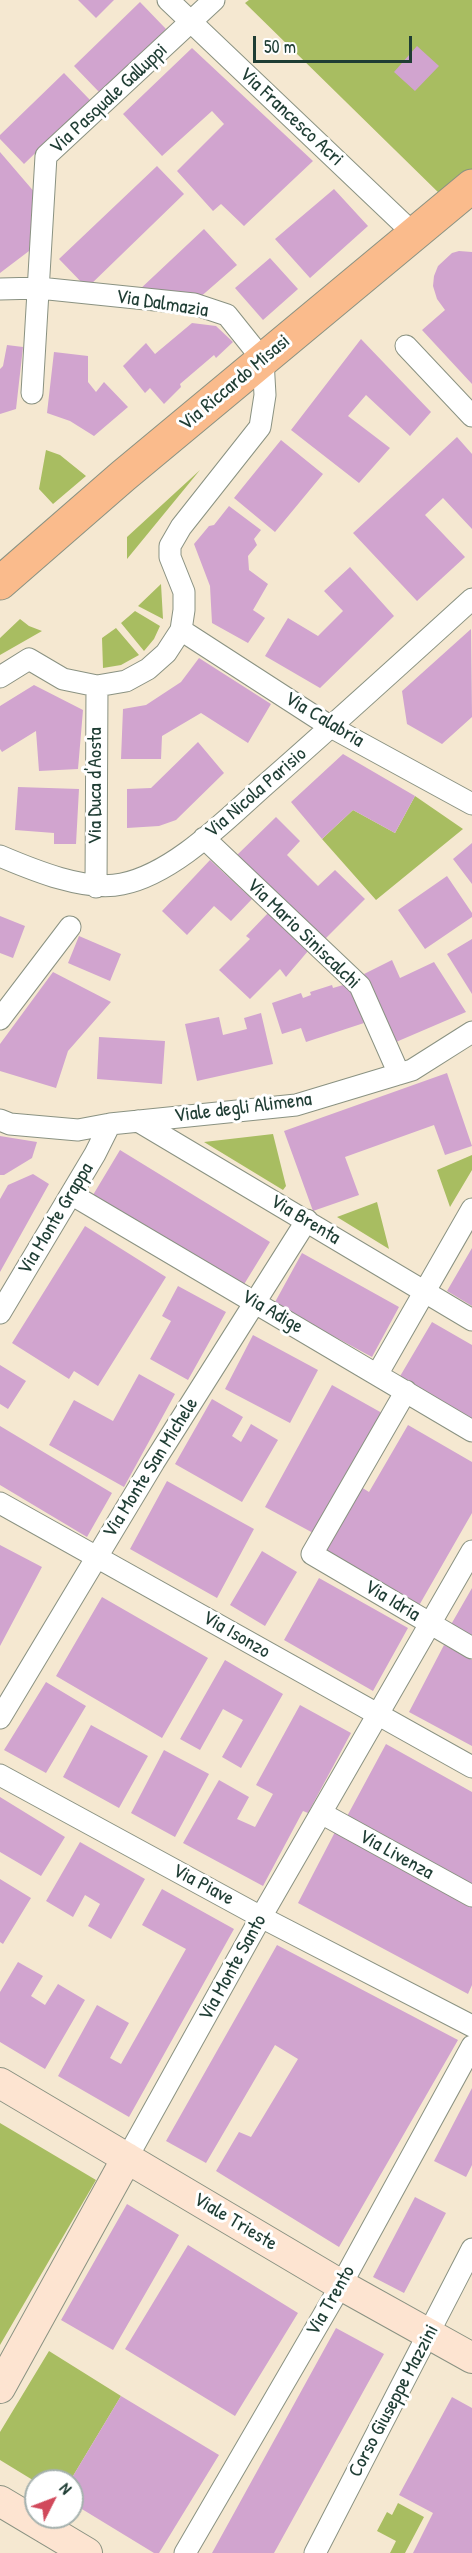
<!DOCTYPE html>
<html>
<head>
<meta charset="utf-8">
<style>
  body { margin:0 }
  #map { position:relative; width:472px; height:2553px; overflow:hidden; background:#f5e8d1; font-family:"Patrick Hand",sans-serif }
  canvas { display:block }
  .north { position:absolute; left:24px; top:2469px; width:60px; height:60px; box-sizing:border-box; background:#fff; border:2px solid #a5b1ae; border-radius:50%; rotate:48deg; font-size:16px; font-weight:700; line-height:24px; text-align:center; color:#1f3d34 }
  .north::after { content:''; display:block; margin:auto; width:21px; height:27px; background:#d1495b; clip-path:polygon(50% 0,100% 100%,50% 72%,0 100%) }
  .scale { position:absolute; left:253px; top:36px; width:159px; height:27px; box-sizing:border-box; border:3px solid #1f3d34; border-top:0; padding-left:8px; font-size:18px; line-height:21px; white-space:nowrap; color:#1f3d34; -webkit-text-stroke:4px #fff; paint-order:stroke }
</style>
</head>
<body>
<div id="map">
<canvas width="472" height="2553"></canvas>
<div class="north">N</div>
<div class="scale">50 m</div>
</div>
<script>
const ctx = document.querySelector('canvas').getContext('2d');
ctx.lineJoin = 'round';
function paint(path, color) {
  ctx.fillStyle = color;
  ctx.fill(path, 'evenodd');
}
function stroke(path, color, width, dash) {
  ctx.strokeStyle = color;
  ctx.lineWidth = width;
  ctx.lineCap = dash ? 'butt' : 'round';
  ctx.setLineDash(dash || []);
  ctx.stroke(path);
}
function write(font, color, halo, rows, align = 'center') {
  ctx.font = font + ' "Patrick Hand",sans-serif';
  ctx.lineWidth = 6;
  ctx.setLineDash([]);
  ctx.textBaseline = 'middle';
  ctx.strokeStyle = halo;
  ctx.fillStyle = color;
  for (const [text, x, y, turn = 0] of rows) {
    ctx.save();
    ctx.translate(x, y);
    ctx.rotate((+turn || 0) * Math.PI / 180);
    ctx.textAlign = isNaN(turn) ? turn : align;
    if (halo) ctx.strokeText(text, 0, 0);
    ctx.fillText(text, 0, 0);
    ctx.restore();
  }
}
paint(new Path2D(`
  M249,0H472V171L444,198L245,3Z
  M46,450L60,455L86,476L53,504L39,489Z
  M200,470L127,559V537Z
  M161,584L163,619L138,606Z
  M135,611L160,626L154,639L144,651L121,623Z
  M20,619L29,626L42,631L0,655V638Z
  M116,628L139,655L121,665L103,668L102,638Z
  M415,796L463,829L376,900L322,839L353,810L395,833Z
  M273,1134L286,1186L283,1190L204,1142Z
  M472,1155V1170L450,1207L437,1170Z
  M377,1202L389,1249L337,1217Z
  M0,2123L96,2180L0,2345Z
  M49,2351L121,2396L70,2481L36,2482L0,2460V2432Z
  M398,2503L424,2517L405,2553H390L396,2541L377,2531L387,2512L392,2515Z`), '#a8bd61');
paint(new Path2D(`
  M78,0H114L96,18Z
  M140,2L166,29L100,93L74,66Z
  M417,46L439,66L415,91L394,72Z
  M192,48L313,161L244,226L221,204L213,211L177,171L224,124L212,111L162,156L123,114Z
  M64,73L90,100L24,164L0,139V135Z
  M0,152L36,194L29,251L0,273Z
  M157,166L184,194L87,288L59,259Z
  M334,189L368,226L310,278L275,239Z
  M204,229L237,265L198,299L138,291Z
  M459,251L472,252V384L422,330L445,310L437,299L433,286L434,276L438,266L452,253Z
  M270,258L298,289L263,320L235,288Z
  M192,323L216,326L233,342L216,358L214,355L180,384L181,387L164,404L150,388L145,393L123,366L146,343L155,354Z
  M361,339L431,412L410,436L366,395L348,416L390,448L359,483L291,430Z
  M7,345L23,347L16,409L0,414V369L3,366Z
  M54,352L88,356V382L96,392L104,382L128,407L94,436L70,421L47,413Z
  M457,437L472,454V529L443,498L425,515L465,557L417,601L353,533Z
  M281,440L323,474L275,532L234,498Z
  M229,506L261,530L254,539L257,545L248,556L249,570L268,584L253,610L265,618L248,643L212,623L210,586L194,544L209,526L214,525Z
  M350,567L394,616L320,688L265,656L288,618L318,636L343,611L324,591Z
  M471,629L472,717L442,744L407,724L402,691Z
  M199,658L271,704L248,743L201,713L162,736L161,759H121L123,709L146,705L181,682Z
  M34,685L83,710L78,769L39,771L36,731L2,752L0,749V706Z
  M198,742L224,773L176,820L159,826L127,828V789L151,788Z
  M343,754L415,796L395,833L353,810L322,839L291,802Z
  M18,787L79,789L76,844H54V833L15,830Z
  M276,817L300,841L287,855L318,886L335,870L365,899L322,942L236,856Z
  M472,843V884L453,859Z
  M210,860L252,899L231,921L214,906L187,935L162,911Z
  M447,876L472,913V917L425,949L398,910Z
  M269,912L308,951L286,977L280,969L250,999L219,970L250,939L246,936Z
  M0,916L25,926L13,958L0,953Z
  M79,936L121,954L110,981L68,963Z
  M472,939V994L447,954Z
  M392,960L400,978L434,962L466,1012L396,1042L364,974Z
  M53,972L111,1002L68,1051L56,1088L0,1071V1044Z
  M350,983L364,1023L306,1042L301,1028L282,1034L272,1003L301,993L303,998L311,995L310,992L332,985L333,988Z
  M261,1013L273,1064L197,1081L185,1024L219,1017L223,1035L247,1029L244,1018Z
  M99,1037L165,1041L162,1084L97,1079Z
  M447,1073L472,1146L445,1155L434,1125L345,1157L359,1195L313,1211L284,1131Z
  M0,1136L37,1142L32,1158L4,1175H0Z
  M120,1150L270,1242L243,1286L93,1195Z
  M33,1174L49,1184L0,1272V1199L8,1185Z
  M85,1226L166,1277L98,1386L74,1371L69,1379L12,1343Z
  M472,1248V1306L447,1291Z
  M302,1253L399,1307L372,1357L274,1304Z
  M178,1286L226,1312L188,1380L150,1359L171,1321L162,1316Z
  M432,1322L472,1345V1422L399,1378Z
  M253,1335L318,1370L290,1423L225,1389Z
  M0,1365L26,1381L8,1409L0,1404Z
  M139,1374L175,1394L124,1487L49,1445L74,1400L113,1421Z
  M332,1385L382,1413L315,1534L265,1507Z
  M212,1399L243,1417L232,1436L241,1442L251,1424L278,1440L242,1502L175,1464Z
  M408,1425L472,1462V1513L417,1609L322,1554L361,1487L369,1492Z
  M0,1426L112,1493L87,1537L0,1485Z
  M167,1481L254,1529L217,1598L130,1549Z
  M0,1545L42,1567L0,1646Z
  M262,1551L297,1572L265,1626L230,1605Z
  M319,1578L408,1628L373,1691L284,1640Z
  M472,1588V1641L449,1628Z
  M102,1597L208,1658L162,1738L56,1676Z
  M444,1645L472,1660V1746L409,1712Z
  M225,1660L283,1694L241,1768L222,1757L243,1720L223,1709L200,1750L180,1739Z
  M46,1682L86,1706L46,1773L4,1750Z
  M300,1705L351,1733L308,1813L303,1811L263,1886L183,1843L219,1780L249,1797L237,1819L255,1827L273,1794L256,1785Z
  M91,1725L148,1756L119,1808L63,1777Z
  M386,1744L472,1792V1890L345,1820Z
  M164,1750L209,1774L175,1837L131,1813Z
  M0,1797L65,1837L41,1876L0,1852Z
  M335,1832L472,1905V1985L468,1994L298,1903Z
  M80,1842L145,1879L111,1939L88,1926L100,1904L85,1895L73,1917L46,1901Z
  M0,1879L31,1898L3,1944L0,1942Z
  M162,1889L234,1929L129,2117L58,2076L97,2005L129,2023L110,2058L121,2064L186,1949L142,1925Z
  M277,1945L458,2040L339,2247L216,2171L239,2132L251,2137L298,2059L275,2045L206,2163L166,2141Z
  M18,1962L43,1976L31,1996L45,2005L58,1984L85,2000L45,2069L0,2042V1992Z
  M472,2088V2165L466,2177L434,2161Z
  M415,2197L446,2213L404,2293L373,2277Z
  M127,2204L179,2235L113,2350L61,2320Z
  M188,2245L298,2313L235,2416L125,2349Z
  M336,2328L384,2354L274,2553H212Z
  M121,2396L219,2455L159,2553H154L72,2503V2481H70Z
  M452,2397L472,2408V2553H413L433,2513L399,2495Z`), '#d1a4cf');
const street = new Path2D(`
  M168,0L414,234
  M0,289L39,288L194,304L227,315L263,360L265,395L260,427L181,527L170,546V557L184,592V610L181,630L166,653L148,669L126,681L97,686L63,679L29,659L0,677
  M406,346L472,416
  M32,393L46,156L214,0
  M181,630L331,727L472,804
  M204,838L360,986L399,1074
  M0,856C33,870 86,892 122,884C177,873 231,814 273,778C340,719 406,659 472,599
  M96,887L97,686
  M0,1019L70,927
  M0,1120L10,1124L78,1130L110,1124L296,1105L412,1070L472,1032
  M138,1121L472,1320
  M71,1194L472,1431
  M0,1313L95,1154L110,1124
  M378,1373L472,1209
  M406,1391L312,1554L472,1648
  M0,1503L472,1767
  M0,1718L154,1462L307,1220
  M0,1775L261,1917L472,2026
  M321,1813L472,1896
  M127,2158L261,1917L472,1551
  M185,2553L341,2285L472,2046
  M315,2553L472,2249`);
const secondary = new Path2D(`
  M0,2083L341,2285L472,2358
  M0,2388L127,2158
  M0,2501L87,2553`);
const primary = new Path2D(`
  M0,583L123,476L472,186`);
stroke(street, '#8a9282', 23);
stroke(secondary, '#8a9282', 32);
stroke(primary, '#8a9282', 35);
stroke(street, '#fff', 21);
stroke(secondary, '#fde4d1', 30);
stroke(primary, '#fabb8c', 33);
write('20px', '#1f3d34', '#fff', [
  ["Via Pasquale Galluppi",109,99,-43],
  ["Via Francesco Acri",291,117,43],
  ["Via Dalmazia",162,304,9],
  ["Via Riccardo Misasi",235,383,-40],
  ["Via Calabria",324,720,31],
  ["Via Duca d'Aosta",96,786,-90],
  ["Via Nicola Parisio",256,793,-41],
  ["Via Mario Siniscalchi",303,934,44],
  ["Viale degli Alimena",243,1108,-7],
  ["Via Monte Grappa",56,1219,-59],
  ["Via Brenta",305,1220,31],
  ["Via Adige",272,1312,30],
  ["Via Monte San Michele",151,1468,-58],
  ["Via Idria",392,1601,31],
  ["Via Isonzo",236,1635,30],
  ["Via Livenza",396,1855,29],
  ["Via Piave",203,1885,28],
  ["Via Monte Santo",233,1968,-61],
  ["Viale Trieste",235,2222,31],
  ["Via Trento",331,2301,-60],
  ["Corso Giuseppe Mazzini",394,2401,-62]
]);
</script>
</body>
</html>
